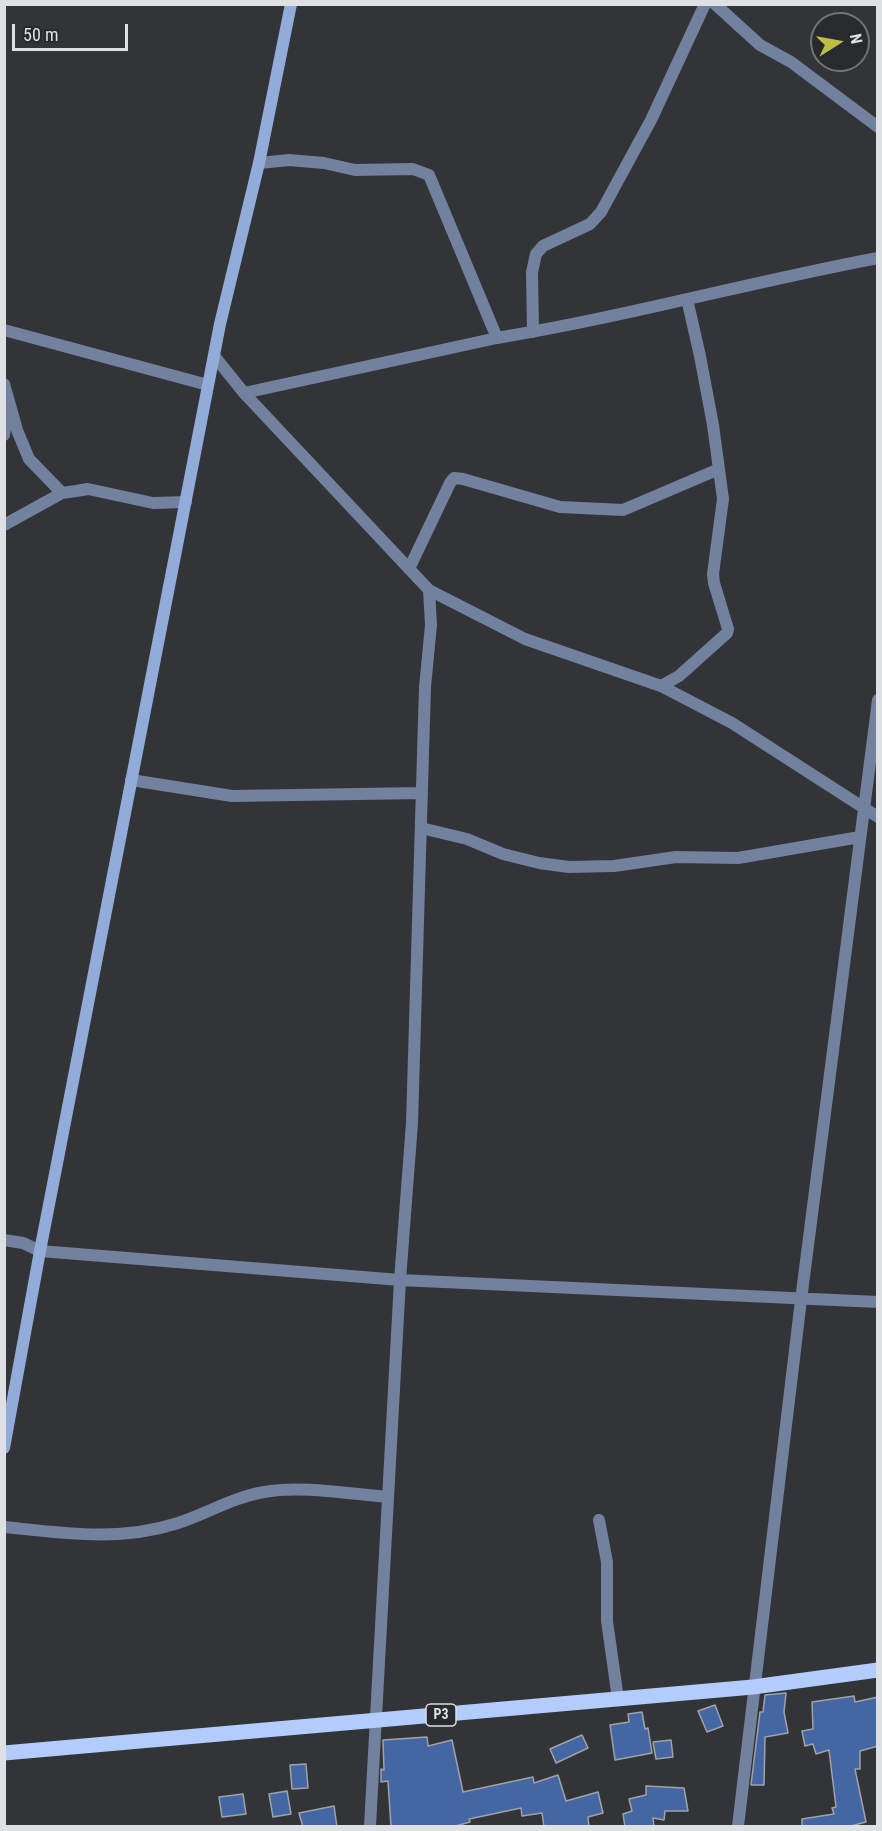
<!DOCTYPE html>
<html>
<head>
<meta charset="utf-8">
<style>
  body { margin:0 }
  #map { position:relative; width:882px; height:1831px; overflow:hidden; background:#323438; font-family:"Roboto Condensed",sans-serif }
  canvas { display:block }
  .frame { position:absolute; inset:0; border:6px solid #dfe0e3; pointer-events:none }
  .north { position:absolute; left:810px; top:12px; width:60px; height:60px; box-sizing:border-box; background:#282a2e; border:2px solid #717376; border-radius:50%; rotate:79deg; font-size:16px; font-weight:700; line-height:24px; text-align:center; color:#dfe0e3 }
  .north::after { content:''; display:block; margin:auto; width:21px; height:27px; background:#bbc045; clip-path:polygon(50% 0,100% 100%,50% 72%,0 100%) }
  .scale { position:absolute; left:12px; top:24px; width:116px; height:27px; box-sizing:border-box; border:3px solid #dfe0e3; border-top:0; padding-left:8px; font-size:18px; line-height:21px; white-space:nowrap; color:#dfe0e3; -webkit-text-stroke:4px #282a2e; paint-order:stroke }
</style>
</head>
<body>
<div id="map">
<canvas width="882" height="1831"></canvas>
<div class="frame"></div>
<div class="north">N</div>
<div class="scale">50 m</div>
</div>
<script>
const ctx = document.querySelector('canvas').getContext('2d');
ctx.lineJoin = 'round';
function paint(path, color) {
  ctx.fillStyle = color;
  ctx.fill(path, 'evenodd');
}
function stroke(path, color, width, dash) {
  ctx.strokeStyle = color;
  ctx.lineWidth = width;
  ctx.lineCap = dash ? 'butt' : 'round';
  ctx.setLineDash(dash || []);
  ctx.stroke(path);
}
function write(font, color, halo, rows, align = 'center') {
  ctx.font = font + ' "Roboto Condensed",sans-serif';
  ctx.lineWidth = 6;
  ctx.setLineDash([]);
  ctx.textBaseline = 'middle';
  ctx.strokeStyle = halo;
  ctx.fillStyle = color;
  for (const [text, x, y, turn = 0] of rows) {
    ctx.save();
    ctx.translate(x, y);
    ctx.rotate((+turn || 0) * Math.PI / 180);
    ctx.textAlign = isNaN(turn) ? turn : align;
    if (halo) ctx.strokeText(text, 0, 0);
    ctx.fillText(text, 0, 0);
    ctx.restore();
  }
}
const building = new Path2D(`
  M786,1693L784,1712L788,1733L765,1737L764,1785H751L760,1712H763L765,1695Z
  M854,1696L855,1702L878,1697V1746L860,1751V1769H855L866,1822L847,1827H802V1819L834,1814L832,1808L836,1807L829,1750L816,1754L813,1744L805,1746L802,1731L813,1729L812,1702Z
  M715,1705L723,1726L707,1732L698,1711Z
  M642,1712L645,1729L648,1728L652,1753L615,1760L610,1725L629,1722L628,1714Z
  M582,1735L588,1748L556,1763L550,1749Z
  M427,1737L428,1746L452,1740L463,1792L533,1777L534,1783L558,1775L566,1801L598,1792L603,1813L588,1817L589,1827H544L542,1813L522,1816L521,1808L469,1819L470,1822L452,1827H391L388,1781L381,1782V1769L384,1770L383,1740Z
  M671,1740L673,1757L656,1759L653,1742Z
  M306,1764L308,1788L292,1789L290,1765Z
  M646,1786L684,1788L688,1811H665L664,1820L653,1818L654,1827H625L623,1814L632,1811L629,1799L646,1795Z
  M287,1791L291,1814L273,1817L269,1794Z
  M243,1794L246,1814L222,1817L219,1797Z
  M334,1806L337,1827H303L299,1813Z`);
paint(building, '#4466a3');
stroke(building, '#a0a3a7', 1.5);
stroke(new Path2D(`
  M715,4L760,45L791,62L878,127
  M259,163L289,160L324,163L355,170L413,169L429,175L497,338
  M4,330L208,385
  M533,332L532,272L536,254L543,246L590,224L601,212L651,120L705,4
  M215,357L244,393L429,590L525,639L661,686L732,723L878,817
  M4,384L17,430L29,459L62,493
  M244,393L497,338C625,317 750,282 878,258
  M4,435L8,407
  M4,525L62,493L76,491L88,489L153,503L186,502
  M409,569L450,483L454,478L463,479L560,507L623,510L719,469
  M661,686L679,676L727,633L728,629L714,583L713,574L723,499L713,425L700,356L687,299
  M131,780L232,796L422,793
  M421,828L467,839L503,854L539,863L569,867L614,866L676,857L738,858L860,837
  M4,1240L23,1243L40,1251L400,1280L878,1302
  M599,1520L607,1562V1621L618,1699
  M4,1527C63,1533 120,1542 178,1523C206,1514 234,1497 264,1492C300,1485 350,1494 388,1497
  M370,1826L400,1280L412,1123L425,687L431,625L429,590
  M738,1826L801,1300L878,700`), '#71819e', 12);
stroke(new Path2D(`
  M4,1448L40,1251L220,324L259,163L291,4`), '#92acd9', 12);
stroke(new Path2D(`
  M4,1753L753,1687L878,1670`), '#b2cdfc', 15);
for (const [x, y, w] of [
  [441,1715,30]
]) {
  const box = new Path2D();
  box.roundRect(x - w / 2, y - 11, w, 22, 4.5);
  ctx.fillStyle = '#282a2e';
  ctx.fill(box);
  stroke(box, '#dfe0e3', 1.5);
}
write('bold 14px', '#dfe0e3', null, [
  ["P3",441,1715]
]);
</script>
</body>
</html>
